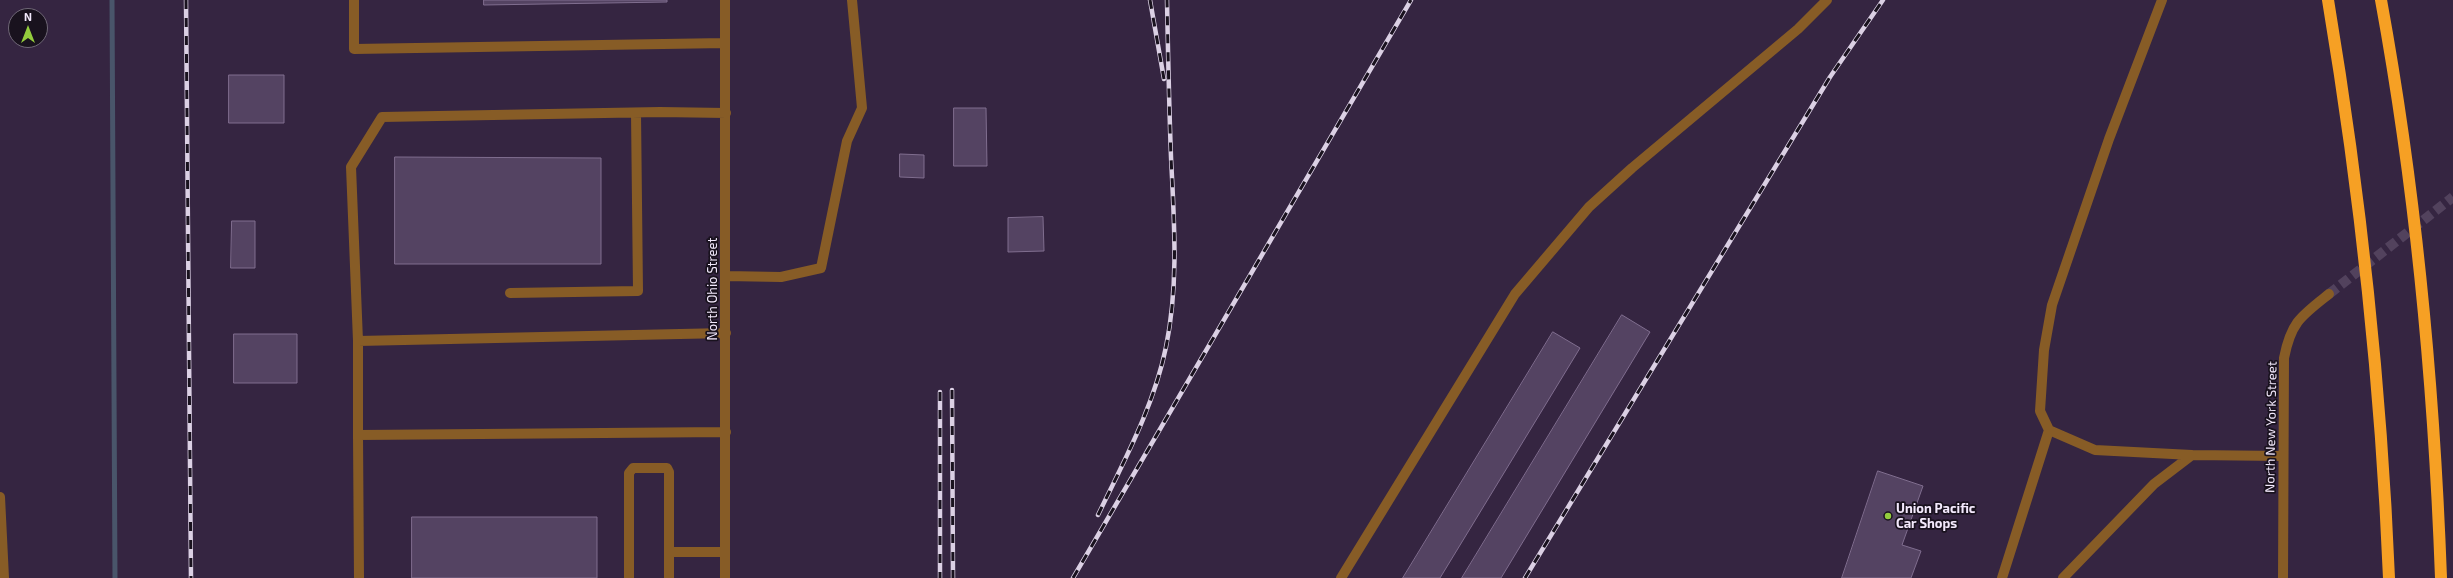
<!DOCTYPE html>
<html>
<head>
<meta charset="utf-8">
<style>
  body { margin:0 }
  #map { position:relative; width:2453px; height:578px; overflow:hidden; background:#352541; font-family:"Exo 2",sans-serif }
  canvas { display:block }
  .north { position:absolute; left:8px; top:8px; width:40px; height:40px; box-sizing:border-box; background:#19121e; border:1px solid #706877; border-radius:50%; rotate:0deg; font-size:11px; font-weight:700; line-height:16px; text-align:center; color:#f3e9fc }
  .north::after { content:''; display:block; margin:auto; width:14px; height:18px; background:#93cc3d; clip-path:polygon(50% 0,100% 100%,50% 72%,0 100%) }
</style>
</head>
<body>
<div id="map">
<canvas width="2453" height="578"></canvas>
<div class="north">N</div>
</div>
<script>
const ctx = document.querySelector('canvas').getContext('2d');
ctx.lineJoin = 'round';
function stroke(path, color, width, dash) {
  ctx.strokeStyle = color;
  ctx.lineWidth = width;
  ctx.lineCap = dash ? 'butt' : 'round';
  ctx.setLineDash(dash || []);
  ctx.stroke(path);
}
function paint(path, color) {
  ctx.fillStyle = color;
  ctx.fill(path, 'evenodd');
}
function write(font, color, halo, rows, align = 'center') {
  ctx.font = font + ' "Exo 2",sans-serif';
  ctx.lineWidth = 3.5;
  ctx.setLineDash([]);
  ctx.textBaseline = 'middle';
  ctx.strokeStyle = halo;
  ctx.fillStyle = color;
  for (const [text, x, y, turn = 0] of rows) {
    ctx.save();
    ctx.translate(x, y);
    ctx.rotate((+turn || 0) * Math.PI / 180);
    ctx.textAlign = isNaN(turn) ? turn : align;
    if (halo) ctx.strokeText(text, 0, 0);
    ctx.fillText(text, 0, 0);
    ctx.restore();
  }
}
stroke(new Path2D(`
  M112,0L115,578`), '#49556a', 5);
const building = new Path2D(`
  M484,0H667V2L484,5Z
  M229,75H284V123H229Z
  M954,108H986L987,166H954Z
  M900,154L924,155V178L900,177Z
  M395,157L601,158V264H395Z
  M1043,217L1044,251L1008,252V218Z
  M232,221H255V268H231Z
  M1622,315L1650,332L1501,578H1462Z
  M1553,332L1580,348L1440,578H1403Z
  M234,334H297V383H234Z
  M1878,471L1923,486L1902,545L1921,551L1911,578H1842Z
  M412,517H597V578H412Z`);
paint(building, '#544362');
stroke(building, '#806e8f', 1);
stroke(new Path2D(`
  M2329,294L2453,197`), '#52425d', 10, [10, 5]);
stroke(new Path2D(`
  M354,0V49L725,43
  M2162,0L2109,139L2052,305L2044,350L2040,411L2049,430L2095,450L2192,455
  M726,113L660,112L382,117L351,167L358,341L726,333
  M726,276L781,277L821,268L847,141L862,108L852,0
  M510,293L638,291L636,113
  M358,341V435
  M0,497L4,578
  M669,552H725
  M359,578L358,435L726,432
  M629,578V473L633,468H667L669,472V578
  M725,578V0
  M1341,578L1515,294L1589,207L1632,168L1798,29L1827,0
  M2002,578L2049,430
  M2063,578L2154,484L2192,455L2283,456
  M2283,578L2284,358C2291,322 2301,316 2329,294`), '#875c26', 10);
stroke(new Path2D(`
  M2328,0C2360,191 2381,384 2389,578
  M2381,0C2416,191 2434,385 2441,578`), '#f6a024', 12);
const rail = new Path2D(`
  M186,0L191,578
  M1150,0L1164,79
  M952,390L953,578
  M940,392V578
  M1098,515C1124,461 1154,406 1166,347C1179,284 1174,220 1171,157C1169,105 1168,52 1167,0
  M1073,578L1411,0
  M1525,578L1830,77L1883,0`);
stroke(rail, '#dbd0e4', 4.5);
stroke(rail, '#19121e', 3, [9]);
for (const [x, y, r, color] of [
  [1888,516,4,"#93cc3d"]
]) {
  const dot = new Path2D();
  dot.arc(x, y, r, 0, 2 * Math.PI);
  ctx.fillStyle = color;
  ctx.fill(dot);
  stroke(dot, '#19121e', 1.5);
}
write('13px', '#f3e9fc', '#19121e', [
  ["North Ohio Street",713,289,-90],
  ["North New York Street",2271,427,-89]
]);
write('bold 13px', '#f3e9fc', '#19121e', [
  ["Union Pacific",1896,509],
  ["Car Shops",1896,524]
], 'left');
</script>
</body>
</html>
